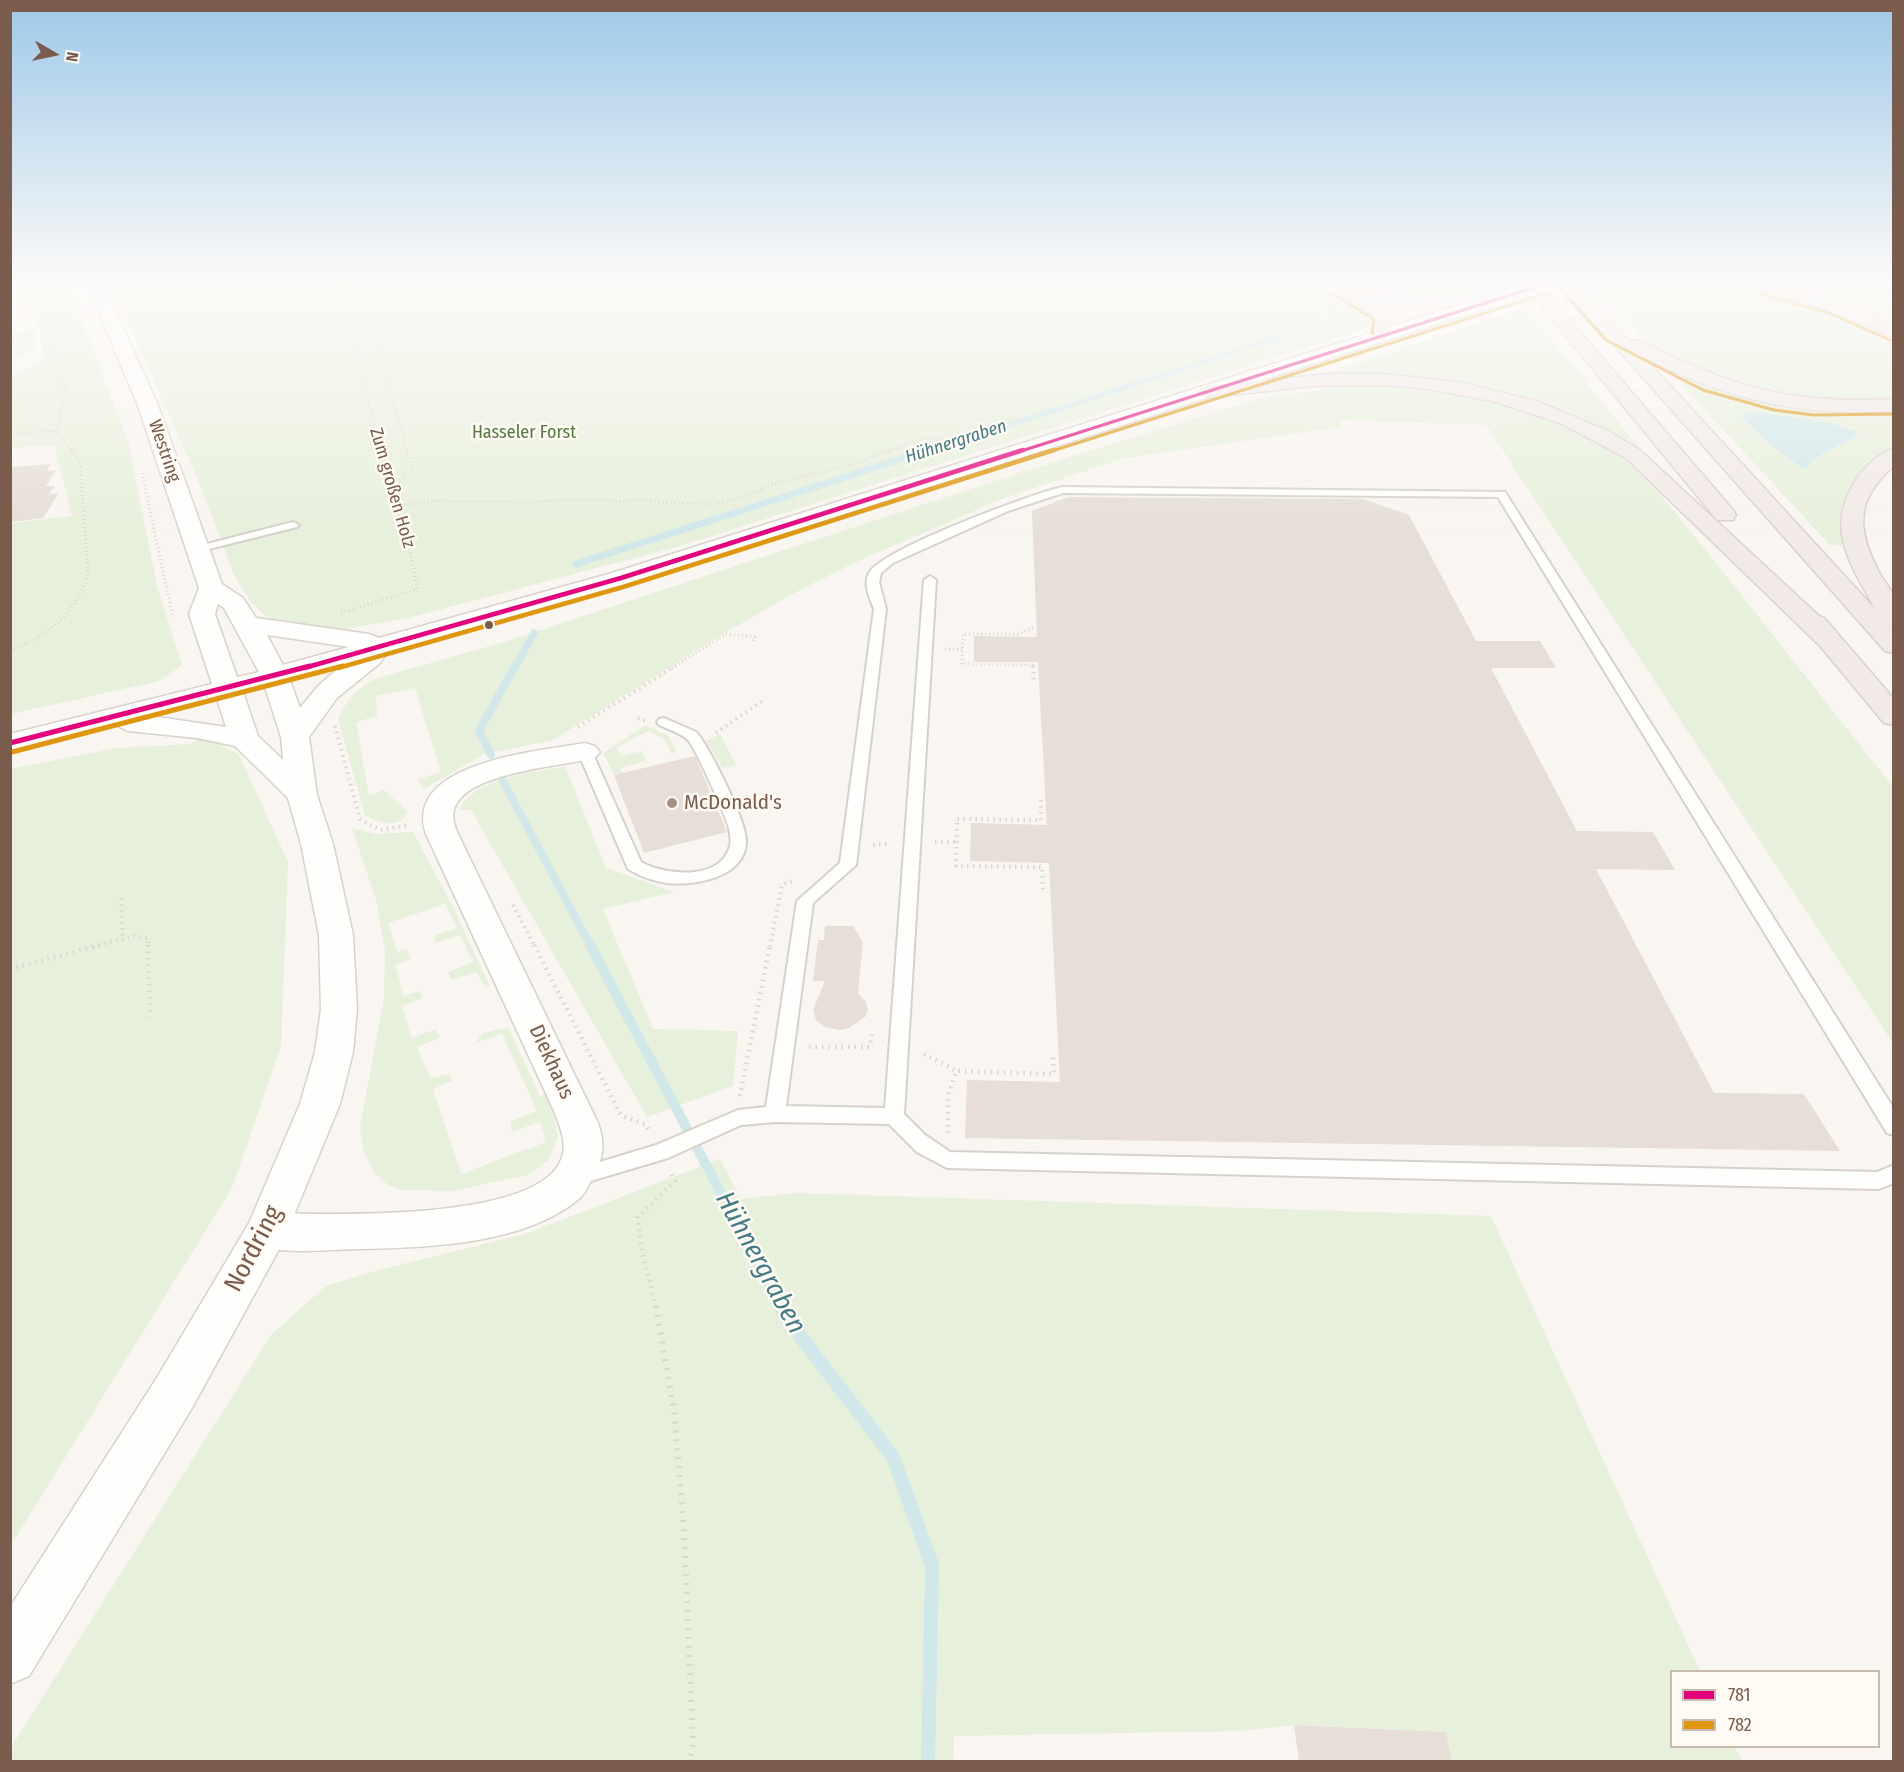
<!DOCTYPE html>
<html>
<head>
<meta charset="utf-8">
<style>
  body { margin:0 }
  #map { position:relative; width:1904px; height:1772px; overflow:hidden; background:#f9f5f0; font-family:"Fira Sans Condensed",sans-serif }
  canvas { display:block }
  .frame { position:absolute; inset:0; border:12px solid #7a5c4d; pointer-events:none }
  .legend { position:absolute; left:1670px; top:1670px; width:210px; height:78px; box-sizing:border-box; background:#fffaf3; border:2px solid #cabbb1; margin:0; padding:8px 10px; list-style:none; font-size:18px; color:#7a5c4d }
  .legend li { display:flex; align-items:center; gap:12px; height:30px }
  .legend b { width:30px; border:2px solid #cabbb1 }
  .north { position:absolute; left:24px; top:24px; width:60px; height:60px; -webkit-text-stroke:4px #fffaf3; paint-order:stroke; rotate:99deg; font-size:16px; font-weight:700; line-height:24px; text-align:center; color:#7a5c4d }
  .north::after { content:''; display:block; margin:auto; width:21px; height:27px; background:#7a5c4d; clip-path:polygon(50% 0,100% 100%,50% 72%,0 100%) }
</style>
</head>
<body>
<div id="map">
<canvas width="1904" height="1772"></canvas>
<div class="frame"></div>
<ul class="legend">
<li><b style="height:8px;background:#e5007d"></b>781</li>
<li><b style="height:8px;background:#de970f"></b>782</li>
</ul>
<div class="north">N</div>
</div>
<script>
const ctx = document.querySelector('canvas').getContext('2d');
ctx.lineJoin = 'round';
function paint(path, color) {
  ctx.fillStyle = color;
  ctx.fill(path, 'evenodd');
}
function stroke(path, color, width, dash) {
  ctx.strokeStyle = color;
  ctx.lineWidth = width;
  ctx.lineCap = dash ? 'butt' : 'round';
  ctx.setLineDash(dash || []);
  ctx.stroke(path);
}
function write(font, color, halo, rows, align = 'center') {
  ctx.font = font + ' "Fira Sans Condensed",sans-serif';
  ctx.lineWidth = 5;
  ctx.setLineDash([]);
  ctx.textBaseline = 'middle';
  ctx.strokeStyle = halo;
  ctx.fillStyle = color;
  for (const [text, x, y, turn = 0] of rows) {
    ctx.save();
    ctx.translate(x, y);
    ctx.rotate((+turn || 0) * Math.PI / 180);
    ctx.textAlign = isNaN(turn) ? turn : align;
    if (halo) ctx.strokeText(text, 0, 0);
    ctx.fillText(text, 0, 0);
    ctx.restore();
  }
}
paint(new Path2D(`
  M114,284H1314L1354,300L1377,319L1368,328L680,546L408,618L345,629L286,625L267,617L251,602L234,575L201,487L132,332Z
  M1357,284H1505L1507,286C1448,303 1415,302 1357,284Z
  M1596,284H1744L1834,314L1893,345V398L1841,403L1762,394L1656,352L1592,285Z
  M1787,284H1893V322L1855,305Z
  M69,287L128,441L157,586L182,665L159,681L11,714V523L72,516L54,445L11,448V376L44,361L40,331L25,301L11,299V291Z
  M1525,307L1651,462C1563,383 1435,382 1323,375Z
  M34,329L35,351L20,357L11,355V350L20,346L11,344V334Z
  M1683,376L1749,398L1893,408V448C1856,476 1832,495 1843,546L1830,545L1674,377Z
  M1365,383L1422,388L1472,395L1563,421L1607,445L1645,476L1712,558L1893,787V1043L1486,425L1341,420V427L1125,458L1004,498L856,562L798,591L716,638L553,740L484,754L424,789L417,780L441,772L415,688L376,696L377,716L356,722L369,796L384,790L407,811C401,831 379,822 365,816L338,718C348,699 357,687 378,678L504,642L1062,459L1262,398Z
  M645,725L668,736L677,752L671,753L665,740L648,731L616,748L622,756L642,751L646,761L620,768L622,773L614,775L603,753Z
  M720,734L736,765L722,768L707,741Z
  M203,735L239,755L288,862L281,1046L232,1188L11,1545L10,769L117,748L191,744Z
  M565,766L606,868L674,892L603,909L653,1029L738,1031L733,1086L647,1117L471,810H459C477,775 531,774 565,766Z
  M352,828L374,834L413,832L451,903L490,986L486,988L476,972L452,980L448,972L473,962L460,935L436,943L434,936L457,928L445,904L388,923L397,952L407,949L411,959L395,965L404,996L420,991L423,998L402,1006L412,1038L436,1029L440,1038L417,1047L430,1078L450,1074L453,1081L433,1089L461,1174L546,1142L540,1122L512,1132L510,1122L537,1111L502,1034L475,1043L483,1033L508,1027L540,1096L549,1093L558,1137L549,1160L528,1175L451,1191L402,1190L387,1184L374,1172L364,1152L360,1127L384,998L385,951L376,900Z
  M720,1159L741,1199L797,1193L1491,1216L1700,1671L1672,1672V1746L1735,1747L1742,1761H1452L1446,1732L1294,1725L1239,1731L954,1736L953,1762H11L10,1749L271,1335L326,1286L382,1269L525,1234Z`), '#e7f0db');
paint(new Path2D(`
  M1754,412L1827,422L1858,432L1856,436L1813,459L1807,469C1793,466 1752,428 1741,416L1743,413Z`), '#d0e8ea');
stroke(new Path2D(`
  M1853,284L1872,290L1894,303
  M925,452L1330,321L1337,313L1325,304L1278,284`), '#d0e8ea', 5);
stroke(new Path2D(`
  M576,564L929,450
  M515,668L534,633`), '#d0e8ea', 7);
stroke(new Path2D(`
  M491,755L479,731L515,666
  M503,781L591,947`), '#d0e8ea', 8);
stroke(new Path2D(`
  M590,945L781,1307`), '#d0e8ea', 10);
stroke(new Path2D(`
  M780,1306L787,1319L893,1457L932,1565L928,1762`), '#d0e8ea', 14);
paint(new Path2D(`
  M51,464L47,471L56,470L46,486H55L49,494L59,493L43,518L10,522V467Z
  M1068,497L1364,499L1409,515L1476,641H1540L1556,668H1491L1577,831L1653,832L1675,870L1596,869L1714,1093L1804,1094L1840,1151L965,1138L967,1080L1060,1082L1049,863L970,861L971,823L1047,825L1038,662H974V636L1037,637L1032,511Z
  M695,756L727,832L644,853L614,775Z
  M825,926H853L863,942L858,993L866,1002L868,1009L865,1017L849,1028L839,1030L825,1027L816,1020L813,1010L825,981H813L818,940H824Z
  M1294,1725L1446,1732L1452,1761H1299Z`), '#e6ded7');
const lane = new Path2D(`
  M1062,487L1505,492L1894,1109V1135L1887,1133L1498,497L1063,493L1008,511L893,563L881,573L879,582L886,609L856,865L813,903L786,1106L885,1108L924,580L930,576L936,580L904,1114L925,1135L950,1152L1877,1172L1894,1165V1183L1879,1189L947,1168L917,1152L889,1124L775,1122L741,1125L668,1158L574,1186L567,1184L564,1178L567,1172L656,1145L738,1110L766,1107L797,901L840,863L874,609C870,598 863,585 869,573C882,549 1029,495 1062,487Z
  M293,522L299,525L297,527L197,552L191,548Z
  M664,718L696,732L701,738C713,756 748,824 746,843C744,878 694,886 667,883C653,881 640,876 628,869L578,752L585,748L592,752L641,862C664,875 720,882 730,846C731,842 730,833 729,828C726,816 696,749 688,740C681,733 668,729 659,725L657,722L659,719Z`);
const street = new Path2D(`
  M585,743L595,746L600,752L595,758C562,766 475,772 457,803C450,814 454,824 458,834L598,1123C605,1144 604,1156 594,1175C590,1182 586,1193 580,1198C525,1245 425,1248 356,1249C323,1250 283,1255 252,1244L246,1231L252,1218L267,1213C323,1214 550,1224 563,1153C566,1140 559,1125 555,1113L426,834C402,762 540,751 585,743Z`);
const secondary = new Path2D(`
  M87,284H103L157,403L222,584L243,598L256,618L369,634L379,638L612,573L1491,295L1497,294L1505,299L1503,303L630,583L382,654L384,657L380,663L337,698L309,737L317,795L333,844L353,935L357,1009L353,1052L340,1104L282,1244L192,1408L29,1676L10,1684V1607L158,1376L249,1223L300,1104L315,1052L321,1009L319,935L301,844L288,798L235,746L197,738L128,731L116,725L10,752V734L212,684L189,614L199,588L137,403ZM218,604L224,608L259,672L237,677L215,614ZM267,635L349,647L283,665ZM342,665L318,686L300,708L290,680ZM265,687L281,737L283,760L258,736L243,692ZM217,699L226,727L151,716Z`);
const highway = new Path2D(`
  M1327,284H1350L1382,294L1446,298L1497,294L1505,299C1494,312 1432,306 1414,306C1409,306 1408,310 1402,311L1382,305L1394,318L1390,336L1381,341L1372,336L1376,319C1369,310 1352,303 1349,294L1329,287Z
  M1523,284H1539L1733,510L1736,515L1733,520H1717Z
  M1560,284H1576L1629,341H1641C1730,387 1793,405 1894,399V411C1801,417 1726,400 1644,357L1876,610C1850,564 1823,526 1858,477C1866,466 1880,452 1894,449V466C1854,500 1857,531 1880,574C1884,581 1892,590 1894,598C1895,607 1894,618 1894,627L1891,626L1894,629V653L1885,651Z
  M1754,284C1798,279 1853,308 1894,325V337L1826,309L1756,287Z
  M1329,374H1384L1459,382L1539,402L1608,431L1640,450L1819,616L1824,618L1894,699V725L1884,723L1821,647L1626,458L1560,423L1492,401L1422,388L1384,385L1312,386L1206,398L1196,392L1206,386Z`);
stroke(lane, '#d7d1cb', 4);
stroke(street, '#d7d1cb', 3);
stroke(secondary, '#d9d2cb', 3);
stroke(highway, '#dad1cc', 3);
stroke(new Path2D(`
  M339,284L381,452
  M367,284L361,287L407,452
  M1877,284L1894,292
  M30,287L36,307L50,327L65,392L57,431L72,452
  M10,288L74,284
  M10,433L57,431
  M888,452L921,439L939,440L1002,423L1012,419L1014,412`), '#dcd5d0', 2, [1, 2]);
stroke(new Path2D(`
  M142,473L173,618
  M391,489L413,467L407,450
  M396,506L435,501L532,502L598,499L619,502L644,499L664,503L715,504L746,497L770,485L855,464L892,450
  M341,613L417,589L411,556L380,450
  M1033,628L1018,634H963L962,664L1033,665V668
  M945,649H963
  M10,651C47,635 77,614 88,574L80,462L71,450
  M672,668L726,634L755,637L753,641`), '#dcd5d0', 3, [1, 3]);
stroke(new Path2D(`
  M1033,666L1034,682
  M638,718L647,722
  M335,726L360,819L380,830L409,825
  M578,727L675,666
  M716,733L762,701
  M1041,800V820L957,819L956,866L1042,867L1043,891
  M935,842H957
  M873,845L889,844
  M121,898L123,939
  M513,905L535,947
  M93,947L134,936L148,938V947
  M770,947L782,885L795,880`), '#dcd5d0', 4, [1.5, 4.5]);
stroke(new Path2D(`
  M148,945L150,1017
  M534,945L621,1115L646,1125L650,1133
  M10,969L99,945
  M809,1047H869L873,1033
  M924,1054L957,1071
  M740,1096L770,945
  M948,1133V1095L957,1071L1054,1074L1053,1057
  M656,1307L641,1247L638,1217L675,1181L670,1171`), '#dcd5d0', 4.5, [1.5, 5]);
stroke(new Path2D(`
  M656,1306L674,1410L684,1530L693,1743L690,1762`), '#dcd5d0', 6, [2, 7]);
paint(lane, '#fefefd');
paint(street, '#fefefd');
paint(secondary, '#fefefd');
paint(highway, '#f2eae7');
const secondaryBridge = new Path2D(`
  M1497,299L1545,284`);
stroke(secondaryBridge, '#d9d2cb', 20, []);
stroke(new Path2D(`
  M1569,291L1591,284`), '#dcd5d0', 2, [1, 2]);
stroke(secondaryBridge, '#fefefd', 18);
stroke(new Path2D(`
  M1018,452L1545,284`), '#e5007d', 3);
stroke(new Path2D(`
  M304,668L621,578L1023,450`), '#e5007d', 4.5);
stroke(new Path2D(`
  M10,743L310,666`), '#e5007d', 5);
stroke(new Path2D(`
  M1561,290L1606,340L1703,390L1774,410L1813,415L1894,414
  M1330,292L1374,319L1372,333
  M1759,293L1829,313L1890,340
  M1049,452L1548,293`), '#de970f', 3);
stroke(new Path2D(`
  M338,668L623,587L1054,450`), '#de970f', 4.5);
stroke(new Path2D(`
  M12,752L343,666`), '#de970f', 5);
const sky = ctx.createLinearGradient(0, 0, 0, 532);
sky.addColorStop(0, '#9ec9e9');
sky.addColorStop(0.53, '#fcfaf8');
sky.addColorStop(1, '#fcfaf800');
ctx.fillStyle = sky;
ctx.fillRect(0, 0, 1904, 532);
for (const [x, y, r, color] of [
  [489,625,5,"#7a5c4d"],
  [672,803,6,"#a69286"]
]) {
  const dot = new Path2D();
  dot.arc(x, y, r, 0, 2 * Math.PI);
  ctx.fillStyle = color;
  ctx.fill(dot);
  stroke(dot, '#fffaf3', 2);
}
write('18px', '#537a41', '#fffaf3', [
  ["Hasseler Forst",524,433]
]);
write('italic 18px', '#437c86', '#fffaf3', [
  ["Hühnergraben",956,442,-18]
]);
write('18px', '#7a5c4d', '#fffaf3', [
  ["Westring",164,451,71],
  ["Zum großen Holz",392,488,74]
]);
write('21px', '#7a5c4d', '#fffaf3', [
  ["McDonald's",684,803]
], 'left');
write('21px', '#7a5c4d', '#fffaf3', [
  ["Diekhaus",551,1062,65]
]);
write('26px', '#7a5c4d', '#fffaf3', [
  ["Nordring",254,1249,-62]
]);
write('italic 27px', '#437c86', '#fffaf3', [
  ["Hühnergraben",760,1263,61]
]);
</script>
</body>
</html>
